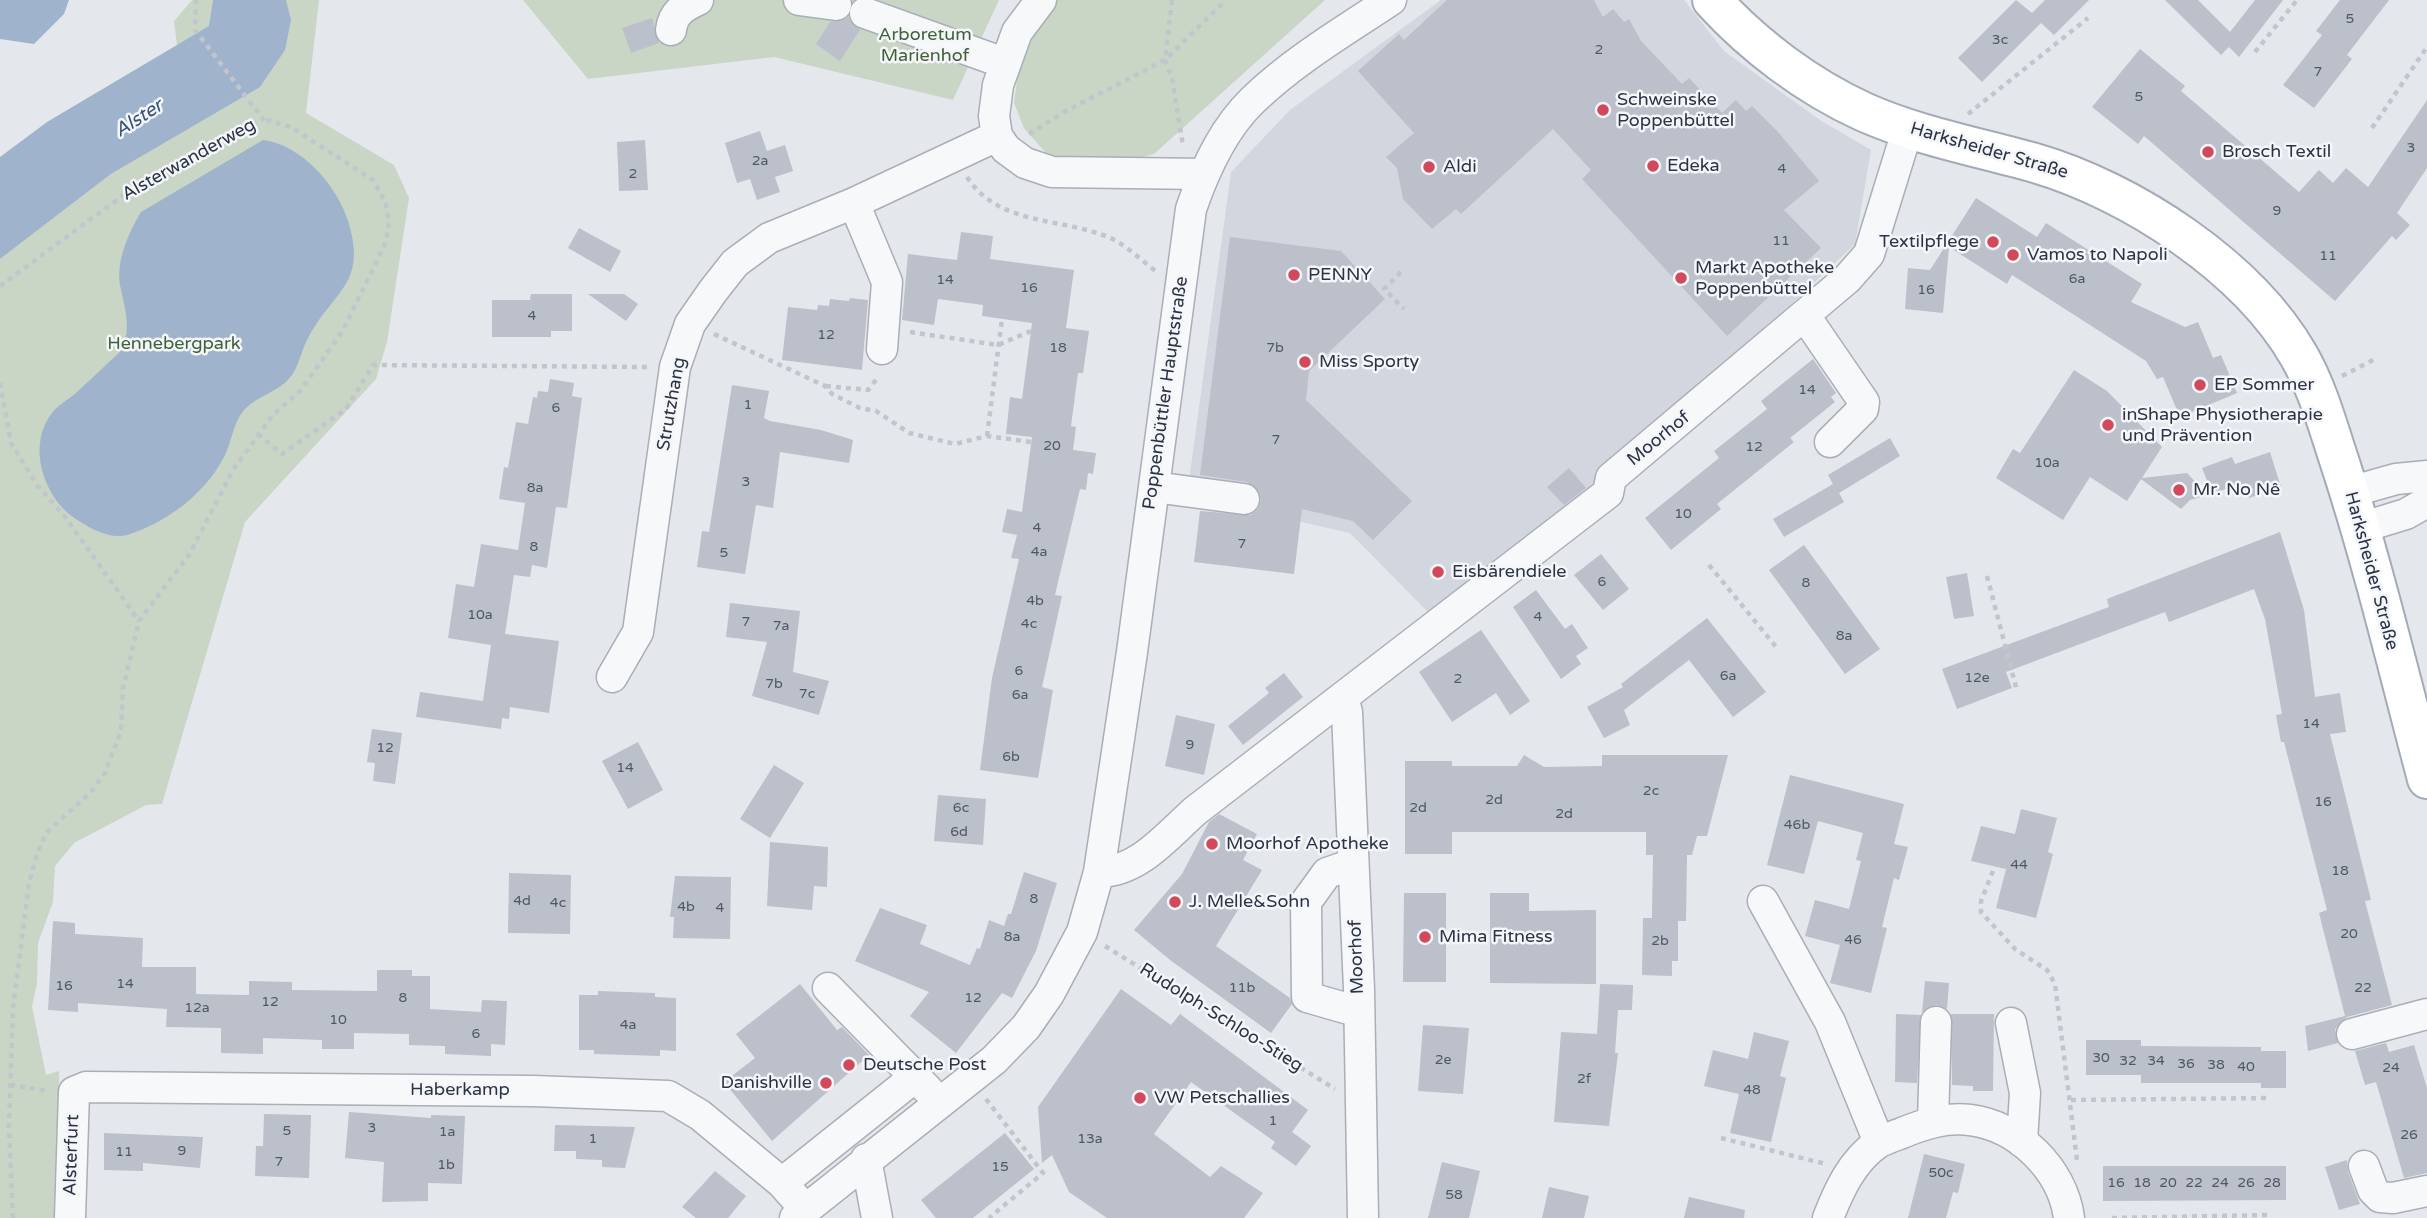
<!DOCTYPE html>
<html>
<head>
<meta charset="utf-8">
<style>
  body { margin:0 }
  canvas { display:block; background:#e4e7ec }
</style>
</head>
<body>
<canvas width="2427" height="1218"></canvas>
<script>
const ctx = document.querySelector('canvas').getContext('2d');
ctx.lineJoin = 'round';
function paint(path, color) {
  ctx.fillStyle = color;
  ctx.fill(path, 'evenodd');
}
function stroke(path, color, width, dash) {
  ctx.strokeStyle = color;
  ctx.lineWidth = width;
  ctx.lineCap = dash ? 'butt' : 'round';
  ctx.setLineDash(dash || []);
  ctx.stroke(path);
}
function write(font, color, halo, rows, align = 'center') {
  ctx.font = font + ' "Varela Round",sans-serif';
  ctx.lineWidth = 5;
  ctx.setLineDash([]);
  ctx.textBaseline = 'middle';
  ctx.strokeStyle = halo;
  ctx.fillStyle = color;
  for (const [text, x, y, turn = 0] of rows) {
    ctx.save();
    ctx.translate(x, y);
    ctx.rotate((+turn || 0) * Math.PI / 180);
    ctx.textAlign = isNaN(turn) ? turn : align;
    if (halo) ctx.strokeText(text, 0, 0);
    ctx.fillText(text, 0, 0);
    ctx.restore();
  }
}
paint(new Path2D(`
  M1441,0H1684L1724,51L1820,120L1871,150L1855,244L1634,452L1430,614L1350,533L1253,511L1186,503L1231,172L1290,110Z`), '#d2d6de');
paint(new Path2D(`
  M192,0H319L306,113L394,165L409,198L387,342L376,379L245,522L162,804L146,805L74,843L55,866L53,902L38,943L37,984L32,1006L46,1075L59,1071V1218H0V259L111,174L259,86L177,45L174,21Z
  M523,0H999L953,100L774,57L588,79Z
  M1055,0H1325L1154,154L1108,167L1079,163L1046,153L1024,128L1014,103L1022,43Z`), '#c9d6c5');
paint(new Path2D(`
  M0,0H69L64,14L34,44L0,39Z
  M213,0H286L291,20L285,50L260,87L111,174L0,259V157L47,122L209,26Z
  M263,140C302,145 338,186 349,224C366,283 336,289 309,336C302,348 300,363 292,375C281,391 259,395 245,409C233,422 232,442 224,457C205,494 166,523 127,535C109,540 87,527 73,517C43,495 27,445 52,413C58,405 69,399 76,393C92,378 107,364 123,349C131,323 125,310 120,285C116,260 129,232 141,212Z`), '#9fb4cc');
paint(new Path2D(`
  M1447,0H1594L1603,17L1613,9L1624,22L1629,19L1641,41L1682,84L1689,78L1722,113L1736,100L1746,111L1752,106L1778,132L1819,181L1784,210L1821,248L1727,336L1582,179L1591,170L1553,129L1461,214L1456,209L1432,229L1403,199L1397,168L1386,157L1414,133L1358,71L1399,34L1404,40Z
  M2016,0L2032,13L2045,0H2089L2054,35L2041,23L1982,82L1958,58Z
  M2165,0H2198L2230,32L2255,0H2283L2239,57L2229,47L2221,55Z
  M2340,0H2389L2347,55L2352,59L2314,108L2283,85L2322,35L2316,31Z
  M848,17L860,30L840,61L816,44L830,22L842,21Z
  M652,18L659,43L631,53L622,28Z
  M2140,49L2185,86L2181,91L2299,192L2319,170L2333,183L2346,168L2368,187L2427,100V168L2397,213L2410,225L2396,240L2392,236L2335,301L2144,136L2138,144L2092,107Z
  M760,131L767,151L785,145L793,171L775,177L780,192L757,200L750,179L737,183L725,143Z
  M645,140L648,190L619,191L617,142Z
  M1976,198L2037,237L2046,223L2142,284L2131,302L2185,327L2198,322L2213,358L2221,355L2237,393L2180,417L2163,377L2157,379L2146,361L2012,275L2007,284L1949,247L1943,313L1905,309L1908,268L1930,270Z
  M579,228L621,251L610,272L568,248Z
  M961,232L993,236L990,259L1074,270L1066,328L1089,331L1083,373H1078L1071,426L1076,427L1073,450L1096,453L1093,474L1088,473L1086,490L1080,489L1055,595L1062,596L1042,687L1053,690L1038,778L980,770L992,678L1019,559L1011,558L1017,535L1002,532L1007,509L1022,512L1032,437L1006,434L1010,397L1022,399L1032,323L982,316L983,305L938,299L934,325L902,320L908,254L957,260Z
  M1230,237L1341,251L1385,299L1309,371L1306,400L1412,501L1373,540L1353,521L1302,509L1294,574L1194,562L1200,511L1250,515L1258,509L1261,501L1260,492L1247,482L1200,475Z
  M531,294H572V331H551V337H492V300H530Z
  M588,294H624L638,304L626,321Z
  M850,298L868,300L862,370L782,360L788,307L817,310L818,305L829,306L830,299L849,301Z
  M1813,359L1836,393L1831,397L1835,402L1790,438L1794,442L1717,504L1721,509L1671,550L1645,518L1719,458L1714,451L1767,409L1761,401Z
  M2074,370L2107,391L2162,447L2142,478L2187,473L2208,495L2190,500L2181,509L2141,479L2127,501L2090,477L2063,520L1996,478L2013,449L2020,453Z
  M550,379L574,383L572,396L582,398L567,508L556,507L547,568L532,565L530,577L514,575L505,634L559,641L549,713L510,707L509,719L502,718L501,729L416,717L420,692L483,701L491,645L448,638L456,584L474,587L481,544L518,550L525,503L499,499L504,467L508,468L516,422L528,424L533,397L537,398L538,391L548,392Z
  M732,385L769,391L764,418L770,421L821,430L853,440L849,463L780,452L773,508L756,505L745,574L697,567L702,531L709,532Z
  M1890,438L1900,456L1839,493L1844,502L1784,537L1773,519L1833,484L1828,475Z
  M2270,452L2281,487L2249,498L2244,484L2212,493L2202,468L2232,457L2235,464Z
  M1569,468L1586,488L1564,505L1547,487Z
  M2280,532L2304,610L2315,697L2340,693L2346,732L2330,734L2371,900L2365,901L2392,1005L2347,1017L2335,1029L2338,1043L2308,1051L2305,1026L2345,1016L2319,913L2327,910L2284,742H2281L2276,715L2282,714L2265,619L2254,589L2169,622L2165,612L2006,672L2012,688L1957,709L1942,669L2109,607L2107,599Z
  M1804,545L1880,649L1845,674L1769,570Z
  M1601,554L1629,589L1603,610L1574,575Z
  M1967,573L1974,616L1954,619L1946,577Z
  M1536,590L1565,629L1572,624L1588,648L1576,656L1581,664L1561,679L1513,607Z
  M730,603L800,611L793,672L829,681L819,715L752,696L767,642L726,637Z
  M1707,618L1766,692L1733,717L1689,660L1624,710L1630,725L1604,738L1587,707L1623,687L1621,684Z
  M1481,630L1530,701L1510,715L1496,693L1452,722L1419,672Z
  M1284,673L1303,697L1243,745L1228,726L1269,693L1265,688Z
  M1176,715L1215,724L1204,775L1165,766Z
  M372,729L402,733L395,784L373,781L375,763L367,762Z
  M638,742L663,790L628,809L602,761Z
  M1524,755L1544,767L1602,766V755H1728L1707,836H1697L1692,855H1687L1686,921H1678V961H1672V976L1642,975L1643,918H1652L1653,855H1646V832H1452V854H1405V761H1452V766H1517Z
  M774,765L804,783L770,838L740,819Z
  M1790,775L1904,804L1894,844L1908,847L1899,880L1894,878L1882,927L1887,928L1871,993L1830,983L1840,945L1805,936L1815,900L1849,909L1861,861L1856,860L1863,833L1818,821L1804,874L1767,865Z
  M938,795L986,799L983,845L934,841Z
  M2021,809L2057,818L2048,852L2053,854L2036,918L1996,908L2006,869L1971,861L1981,826L2015,834Z
  M1219,814L1257,834L1243,860L1262,870L1216,946L1290,998L1292,1004L1271,1033L1170,960L1134,930L1182,874L1209,822Z
  M770,842L828,847L827,887L814,886L812,910L767,906Z
  M1024,872L1057,883L1036,951L1012,998L1002,993L956,1053L910,1016L929,992L855,961L880,908L927,925L920,944L970,965L977,948L980,949L989,920L1004,926L1008,914H1011Z
  M509,873L571,875L570,934L508,933Z
  M675,876L731,877L730,939L673,938L674,917H670Z
  M1404,893H1446V982H1403Z
  M1490,893H1529V911L1596,910V984L1490,983Z
  M53,921L75,923V934L143,938L142,967H196V994L249,995V981L292,982V990L377,991V970H412V976H430V1009L481,1012L482,1000L507,1001L505,1045L491,1044V1056L445,1054V1046L409,1045V1034L354,1033V1049H322V1040L263,1038V1054L221,1053V1028L166,1027L167,1009L78,1003V1012L48,1010Z
  M1925,981L1949,983L1947,1009L1936,1005L1922,1012Z
  M800,984L837,1030L842,1027L869,1055L772,1141L724,1082L755,1058L736,1034Z
  M1600,984L1633,985L1632,1010H1618L1615,1053H1618L1609,1126L1554,1122L1561,1032L1597,1034Z
  M1121,989L1171,1025L1180,1014L1308,1110L1292,1132L1311,1146L1296,1166L1271,1148L1275,1142L1191,1082L1154,1134L1210,1177L1221,1166L1263,1193L1244,1218H1107L1069,1192L1052,1155L1042,1163L1038,1107Z
  M598,991L655,993V997L676,998V1051L660,1050V1056L594,1054V1050H579V995H598Z
  M1896,1014L1921,1015L1917,1083L1895,1082Z
  M1951,1014H1994L1993,1091H1973V1086L1952,1085Z
  M1423,1025L1469,1028L1463,1094L1418,1091Z
  M1754,1032L1789,1041L1780,1076L1786,1078L1771,1142L1730,1133L1739,1094L1704,1086L1713,1050L1748,1059Z
  M2086,1040H2141V1046L2261,1047V1051H2286V1088H2261V1083H2141V1075H2086Z
  M2386,1043L2389,1052L2414,1045L2427,1088V1173L2404,1178L2376,1082L2365,1085L2355,1051Z
  M349,1112L431,1118V1115L465,1116L462,1184L428,1183V1201L382,1202L384,1162L345,1158Z
  M264,1114L311,1115L309,1178L255,1176L256,1146H263Z
  M555,1125L635,1127L625,1168L602,1167V1160L576,1159V1151H554Z
  M104,1133L203,1137L200,1168L143,1163V1171L104,1170Z
  M1005,1133L1034,1169L973,1218H936L921,1200Z
  M1924,1154L1965,1164L1958,1193L1953,1192L1946,1218H1908Z
  M2347,1160L2348,1172L2360,1204L2339,1210L2325,1167Z
  M1442,1162L1480,1171L1469,1218H1428Z
  M2103,1166H2286V1200L2103,1201Z
  M715,1171L746,1196L728,1218H696L682,1207Z
  M1549,1187L1589,1196L1584,1218H1542Z
  M1689,1197L1745,1210L1744,1218H1684Z`), '#bbc0ca');
const minor = new Path2D(`
  M799,0L836,5
  M1041,0L1017,32L998,85L994,116L997,136L1006,149L1025,163L1052,172L1203,174
  M865,13L1004,63
  M671,30C673,13 683,7 698,0
  M854,203L887,282L882,349
  M1805,316L1864,402L1863,409L1830,442
  M1154,487L1244,499
  M2350,492L2396,479L2427,476
  M2360,528L2406,514L2427,502
  M612,677L638,632L675,367L690,324L713,291L735,263L769,238L854,203L997,136
  M1343,697L1347,712L1359,989L1363,1218
  M1353,864L1327,873L1306,902L1307,997L1359,1012
  M1099,872C1138,872 1167,836 1195,811L1608,493L1611,478L1847,279L1869,254L1908,128
  M1763,901L1830,1022L1879,1142
  M828,988L928,1090
  M2011,1023L2025,1093L2022,1142
  M2352,1034L2427,1014
  M1933,1121L1936,1022
  M866,1159L877,1218
  M2364,1166L2373,1190L2380,1197L2393,1198L2427,1191
  M782,1183L915,1077
  M70,1218L74,1092L86,1087L533,1091L668,1096L700,1115L782,1183L805,1209
  M795,1218L994,1060L1026,1027L1049,994L1082,932L1099,872L1132,652L1191,209C1204,171 1222,130 1252,101C1292,62 1344,31 1391,0
  M1828,1218C1839,1190 1852,1161 1878,1143C1885,1139 1894,1136 1902,1133C1924,1124 1945,1117 1970,1120C2019,1126 2063,1170 2069,1218`);
const major = new Path2D(`
  M1712,0C1754,46 1807,86 1864,112C1918,136 1978,147 2035,163C2131,191 2248,267 2299,356C2318,389 2328,427 2340,463C2374,567 2399,674 2427,779`);
stroke(minor, '#a9aeb7', 33);
stroke(major, '#a3abb8', 42);
stroke(new Path2D(`
  M1172,0L1165,60L1172,78L1183,146
  M2255,52L2297,0
  M1968,114L2088,18
  M2372,128L2427,47
  M1029,134L1064,112L1165,60L1226,0
  M967,177C999,226 1059,217 1108,237C1125,244 1142,261 1157,272
  M1401,272L1384,289L1404,309
  M0,286L136,186L263,119L195,30L196,0
  M910,332L998,345L1031,331
  M714,334L825,386L832,394L860,408L876,411L909,433L955,444L987,436L1031,442
  M2342,376L2375,359
  M0,383L11,443L37,485L66,518L139,621
  M826,386L868,390L879,376
  M258,434L282,454L346,409L373,365L648,367
  M987,436L1002,319
  M1709,565L1777,648
  M1987,576L2017,691
  M1993,871L1981,901V912L2015,949L2047,970L2055,984L2077,1160
  M1105,946L1335,1089
  M10,1085L48,1091
  M986,1099L1043,1173L989,1218
  M2071,1100L2269,1098
  M1721,1138L1826,1164
  M13,1218L9,1128L13,1008L29,883L37,854L46,833L91,792L105,773L121,731L123,688L139,621L189,555L233,470L273,415L300,391L342,332L386,242L389,221L385,201L373,180L291,127L263,119
  M2112,1218L2267,1215`), '#c2c5cb', 4.5, [5, 5]);
stroke(minor, '#f7f8fa', 30);
stroke(major, '#fff', 38);
for (const [x, y, r, color] of [
  [1603,110,7,"#d1495b"],
  [2208,152,7,"#d1495b"],
  [1653,166,7,"#d1495b"],
  [1429,167,7,"#d1495b"],
  [1993,242,7,"#d1495b"],
  [2013,255,7,"#d1495b"],
  [1294,275,7,"#d1495b"],
  [1681,278,7,"#d1495b"],
  [1305,362,7,"#d1495b"],
  [2200,385,7,"#d1495b"],
  [2108,425,7,"#d1495b"],
  [2179,490,7,"#d1495b"],
  [1438,572,7,"#d1495b"],
  [1212,844,7,"#d1495b"],
  [1175,902,7,"#d1495b"],
  [1425,937,7,"#d1495b"],
  [849,1065,7,"#d1495b"],
  [826,1083,7,"#d1495b"],
  [1140,1098,7,"#d1495b"]
]) {
  const dot = new Path2D();
  dot.arc(x, y, r, 0, 2 * Math.PI);
  ctx.fillStyle = color;
  ctx.fill(dot);
  stroke(dot, '#f4f6f9', 2.5);
}
write('14px', '#4f5766', null, [
  ["5",2350,19],
  ["3c",2000,40],
  ["2",1599,50],
  ["7",2318,72],
  ["5",2139,97],
  ["3",2411,148],
  ["2a",760,161],
  ["4",1782,169],
  ["2",633,174],
  ["9",2277,211],
  ["11",1781,241],
  ["11",2328,256],
  ["6a",2077,279],
  ["14",945,280],
  ["16",1029,288],
  ["16",1926,290],
  ["4",532,316],
  ["12",826,335],
  ["18",1058,348],
  ["7b",1275,348],
  ["14",1807,390],
  ["1",748,405],
  ["6",556,408],
  ["7",1276,440],
  ["20",1052,446],
  ["12",1754,447],
  ["10a",2047,463],
  ["3",746,482],
  ["8a",535,488],
  ["10",1683,514],
  ["4",1037,528],
  ["7",1242,544],
  ["8",534,547],
  ["4a",1039,552],
  ["5",724,553],
  ["6",1602,582],
  ["8",1806,583],
  ["4b",1035,601],
  ["10a",480,615],
  ["4",1538,617],
  ["7",746,622],
  ["4c",1029,624],
  ["7a",781,626],
  ["8a",1844,636],
  ["6",1019,671],
  ["6a",1728,676],
  ["12e",1977,678],
  ["2",1458,679],
  ["7b",774,684],
  ["7c",807,694],
  ["6a",1020,695],
  ["14",2311,724],
  ["9",1190,745],
  ["12",385,748],
  ["6b",1011,757],
  ["14",625,768],
  ["2c",1651,791],
  ["2d",1494,800],
  ["16",2323,802],
  ["6c",961,808],
  ["2d",1418,808],
  ["2d",1564,814],
  ["46b",1797,825],
  ["6d",959,832],
  ["44",2019,865],
  ["18",2340,871],
  ["8",1034,899],
  ["4d",522,901],
  ["4c",558,903],
  ["4b",686,907],
  ["4",720,908],
  ["20",2349,934],
  ["8a",1012,937],
  ["46",1853,940],
  ["2b",1660,941],
  ["14",125,984],
  ["16",64,986],
  ["11b",1242,988],
  ["22",2363,988],
  ["8",403,998],
  ["12",973,998],
  ["12",270,1002],
  ["12a",197,1008],
  ["10",338,1020],
  ["4a",628,1025],
  ["6",476,1034],
  ["30",2101,1058],
  ["2e",1443,1060],
  ["32",2128,1061],
  ["34",2156,1061],
  ["36",2186,1064],
  ["38",2216,1065],
  ["40",2246,1067],
  ["24",2391,1068],
  ["2f",1584,1079],
  ["48",1752,1090],
  ["1",1273,1121],
  ["3",372,1128],
  ["5",287,1131],
  ["1a",447,1132],
  ["26",2409,1135],
  ["1",593,1139],
  ["13a",1090,1139],
  ["9",182,1151],
  ["11",124,1152],
  ["7",279,1162],
  ["1b",446,1165],
  ["15",1000,1167],
  ["50c",1941,1173],
  ["16",2116,1183],
  ["18",2142,1183],
  ["20",2168,1183],
  ["22",2194,1183],
  ["24",2220,1183],
  ["26",2246,1183],
  ["28",2272,1183],
  ["58",1454,1195]
]);
write('18px', '#3f6138', '#f4f6f9', [
  ["Arboretum",925,35],
  ["Marienhof",925,56],
  ["Hennebergpark",174,344]
]);
write('18px', '#2b3445', '#f4f6f9', [
  ["Schweinske",1617,100],
  ["Poppenbüttel",1617,121],
  ["Brosch Textil",2222,152],
  ["Edeka",1667,166],
  ["Aldi",1443,167],
  ["Textilpflege",1979,242,"right"],
  ["Vamos to Napoli",2027,255],
  ["Markt Apotheke",1695,268],
  ["Poppenbüttel",1695,289],
  ["PENNY",1308,275],
  ["Miss Sporty",1319,362],
  ["EP Sommer",2214,385],
  ["inShape Physiotherapie",2122,415],
  ["und Prävention",2122,436],
  ["Mr. No Nê",2193,490],
  ["Eisbärendiele",1452,572],
  ["Moorhof Apotheke",1226,844],
  ["J. Melle&Sohn",1189,902],
  ["Mima Fitness",1439,937],
  ["Deutsche Post",863,1065],
  ["Danishville",812,1083,"right"],
  ["VW Petschallies",1154,1098]
], 'left');
write('18px', '#2b3445', '#f4f6f9', [
  ["Harksheider Straße",1989,151,16],
  ["Alsterwanderweg",189,160,-29],
  ["Poppenbüttler Hauptstraße",1166,393,-82],
  ["Strutzhang",672,404,-80],
  ["Moorhof",1659,439,-39],
  ["Harksheider Straße",2371,571,75],
  ["Moorhof",1357,957,-92],
  ["Rudolph-Schloo-Stieg",1221,1018,32],
  ["Haberkamp",460,1090],
  ["Alsterfurt",72,1155,-88]
]);
write('italic 19px', '#34527a', '#f4f6f9', [
  ["Alster",139,119,-33]
]);
</script>
</body>
</html>
